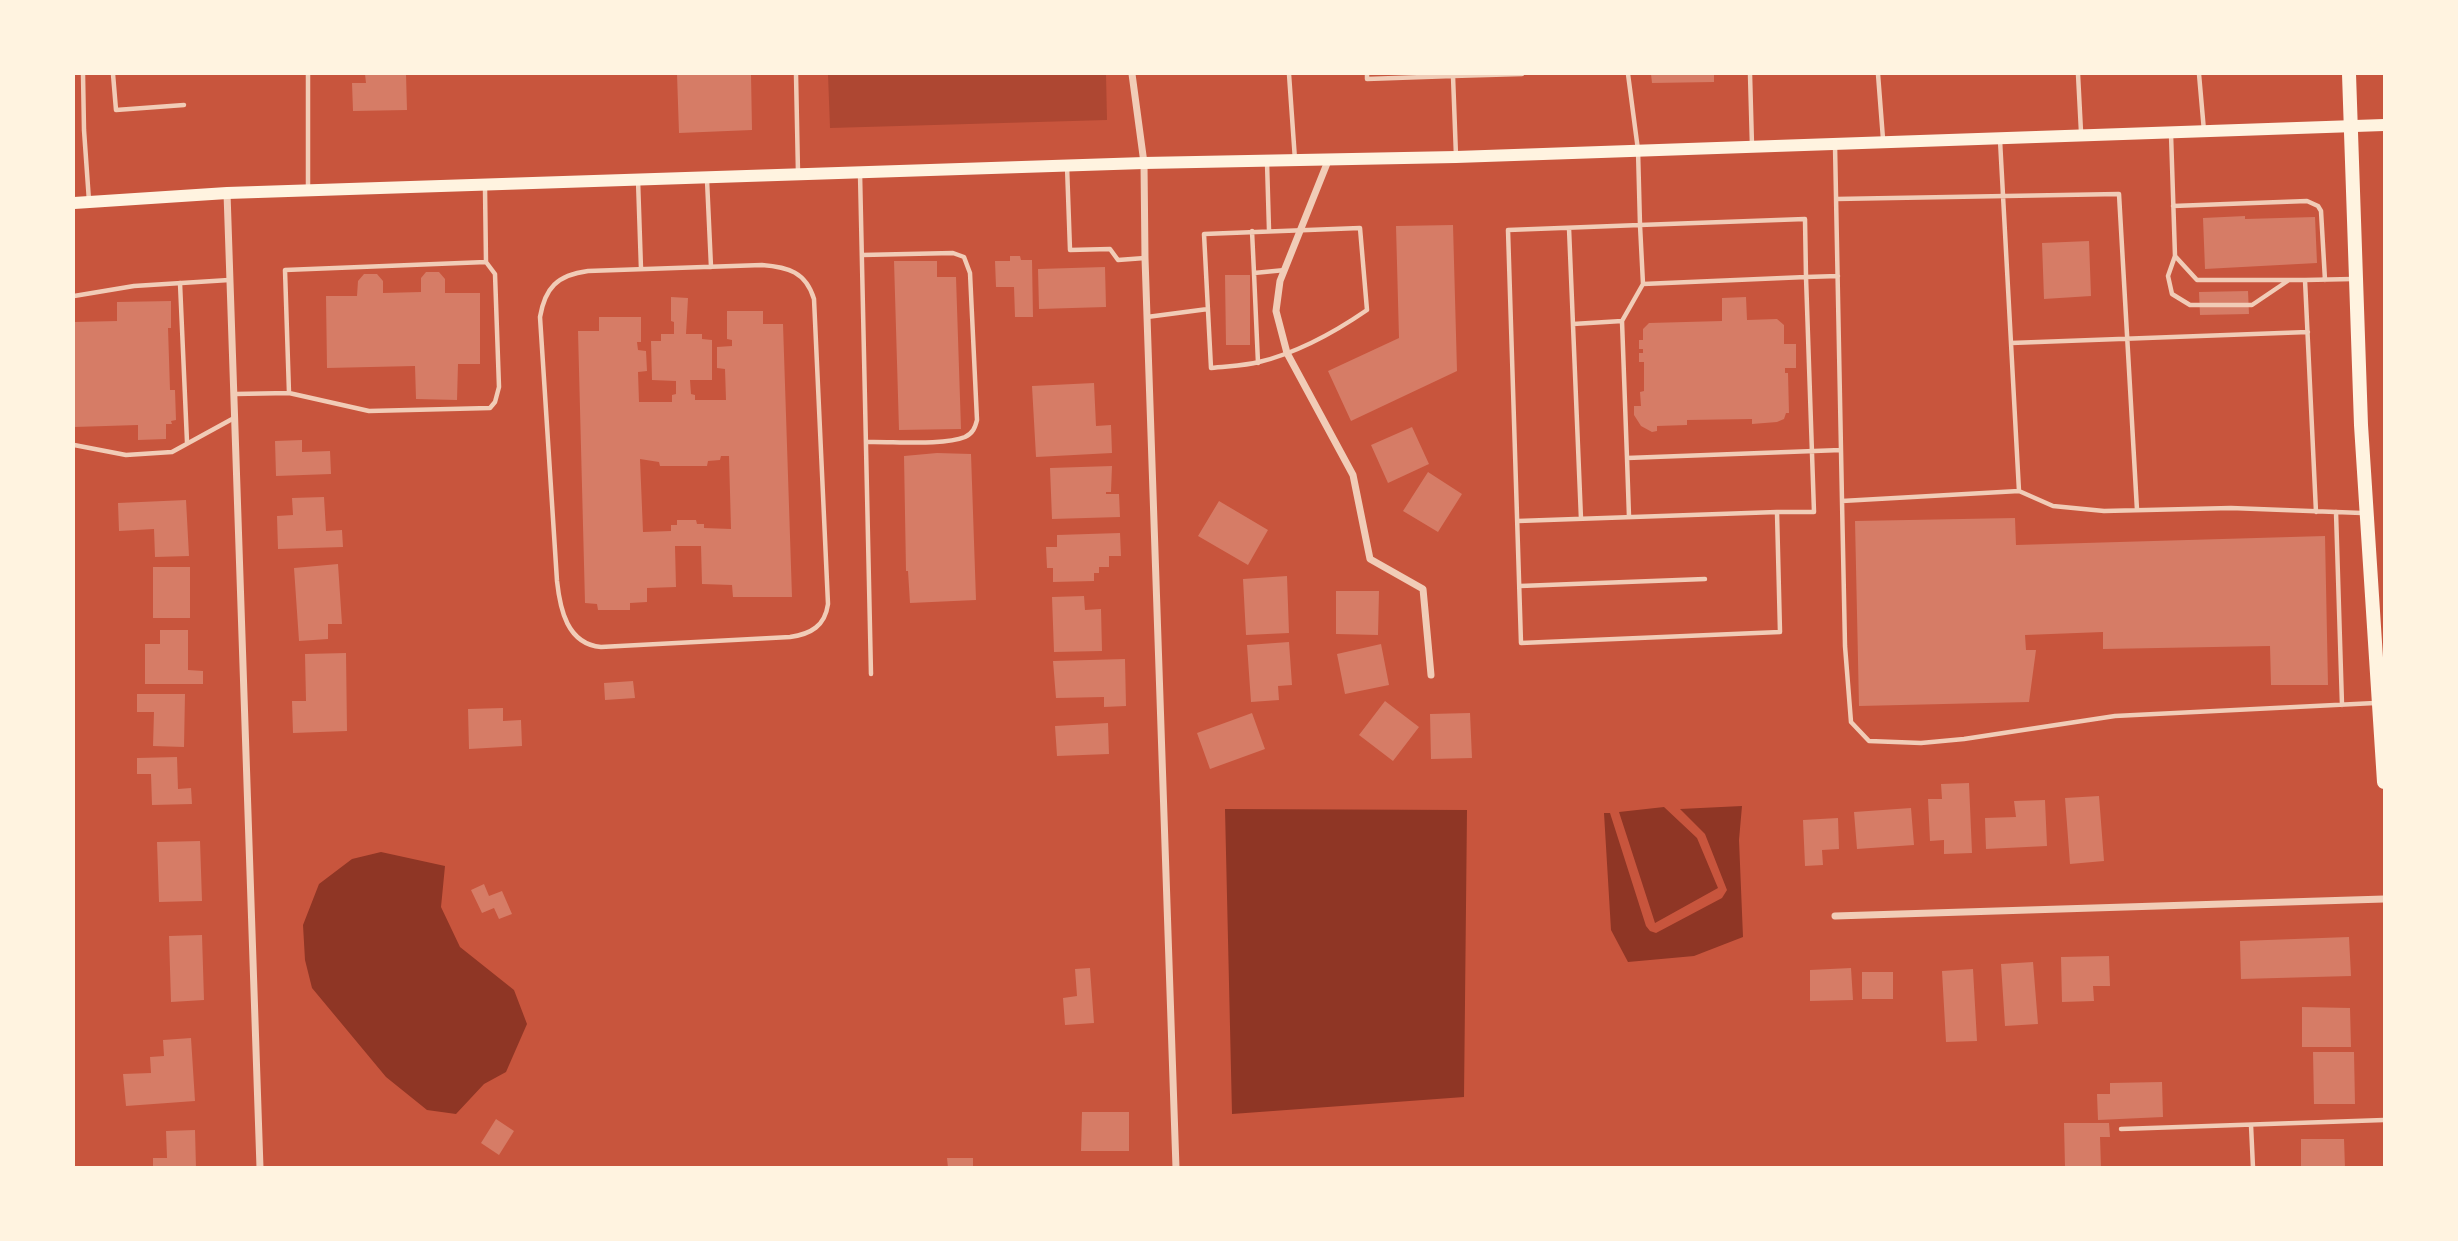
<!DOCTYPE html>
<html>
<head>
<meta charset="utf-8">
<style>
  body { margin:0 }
  #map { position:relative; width:2458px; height:1241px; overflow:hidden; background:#c8553d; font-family:"Alegreya Sans",sans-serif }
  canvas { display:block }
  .frame { position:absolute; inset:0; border:75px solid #fff3e0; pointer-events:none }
</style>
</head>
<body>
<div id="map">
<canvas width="2458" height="1241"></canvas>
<div class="frame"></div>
</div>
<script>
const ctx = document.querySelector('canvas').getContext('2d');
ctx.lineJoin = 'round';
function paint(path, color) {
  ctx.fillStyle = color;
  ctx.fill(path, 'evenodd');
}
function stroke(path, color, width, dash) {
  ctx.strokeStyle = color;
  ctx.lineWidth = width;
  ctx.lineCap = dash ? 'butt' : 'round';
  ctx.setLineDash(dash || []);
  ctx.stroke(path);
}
paint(new Path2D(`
  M828,74H1106L1107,120L830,128Z`), '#ae4732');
paint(new Path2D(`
  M1742,806L1739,840L1743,937L1694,956L1628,962L1611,930L1604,813H1610L1646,926L1650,931L1656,933L1722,898L1727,890L1705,834L1680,809Z
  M1664,807L1697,838L1718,888L1655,923L1619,812Z
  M1225,809L1467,810L1464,1097L1232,1114Z
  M381,852L445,866L441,907L460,947L514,990L527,1024L506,1072L484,1084L456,1114L427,1110L386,1077L312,988L305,960L303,925L319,884L352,859Z`), '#8f3625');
paint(new Path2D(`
  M365,74H406L407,110L353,111L352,83H366Z
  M677,74H751L752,130L679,133Z
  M1651,74H1714V82L1652,83Z
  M2245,216V219L2315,217L2317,263L2205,269L2203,218Z
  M1453,225L1457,371L1351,421L1328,371L1399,338L1396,226Z
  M2089,241L2091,296L2044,299L2042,243Z
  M1010,256H1020L1021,260H1032L1033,317H1015L1014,287H996L995,261H1010Z
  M894,261H937V277H956L961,429L899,430Z
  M1105,267L1106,307L1039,309L1038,269Z
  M426,272H439L445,279V293H480V364H458L457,400L416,399L415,366L327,368L326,296H357L358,281L364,274H377L383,281V293L421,292V278Z
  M1225,275H1250V345H1226Z
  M2248,291L2249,314L2200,315L2199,292Z
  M671,297L688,298L686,334H702V339L712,340V380H690L691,394L695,395V400H726L725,369L717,368V347L732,346V340L727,339V311H763V324H783L792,597H733L732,585L702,584L701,546H675L676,587L647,588V602L630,603V610H598L597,604L585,603L578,331H599V317H641V342H637L638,350L646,351L647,371L638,372L639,402H672V395L676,394V381L652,380L651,341H661V334H674V322L671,321ZM721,456H729L731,529L704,528V524H697L696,520H677V525H671V531L643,532L640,459L659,462L660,466H707L708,461L720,460Z
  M1746,297L1747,320L1777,319L1784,325V344H1796V368H1785V373H1788L1789,413H1786L1784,419L1777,422L1752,424V419L1687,420V425L1657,426V431L1652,432L1641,426L1634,415V406H1641L1640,392L1644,391V362H1639V353H1643V349H1639V340H1643V329L1649,323L1722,321V298Z
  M171,301V328H168L170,390H175L176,420L171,421L172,424H166V439L138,440V425L74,427V322L117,321V302Z
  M1094,383L1096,426L1111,425L1112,453L1036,457L1032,386Z
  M1412,427L1429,464L1388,483L1371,445Z
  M302,440V452L330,451L331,474L276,476L275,441Z
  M937,453L971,454L976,600L910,603L908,571H906L904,456Z
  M1112,466L1111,492H1106V494H1119L1120,517L1052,519L1050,468Z
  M1428,472L1462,494L1438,532L1403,511Z
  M324,497L326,531L342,530L343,547L278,549L277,516L293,515L292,498Z
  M186,500L189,556L155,557L154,529L119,531L118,503Z
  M1219,501L1268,530L1248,565L1198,536Z
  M2015,518L2016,545L2325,536L2328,685H2271L2270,646L2103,649V632L2025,635L2026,650H2036L2029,702L1859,706L1855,521Z
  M1120,533L1121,556H1109V567H1099V573H1094V581L1053,582V568H1047L1046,547H1057V535Z
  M338,564L342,624H328V639L299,641L294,568Z
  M153,567H190V618H153Z
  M1287,576L1289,633L1246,635L1243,579Z
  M1336,591H1379L1378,635L1336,634Z
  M1084,596L1085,610L1101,609L1102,651L1054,652L1052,597Z
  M160,630H188V670L203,671V684H145V644H160Z
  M1289,642L1292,685L1278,686L1279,700L1251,702L1247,645Z
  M1381,644L1389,685L1345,694L1337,654Z
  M346,653L347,731L293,733L292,701H306L305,654Z
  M1125,659L1126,706L1104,707V697L1056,698L1053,661Z
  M633,681L635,698L605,700L604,683Z
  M137,694H185L184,747L153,746L154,712H137Z
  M1385,701L1419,727L1393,761L1359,735Z
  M503,708V721L521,720L522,746L469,749L468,709Z
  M1252,713L1265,749L1210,769L1197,733Z
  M1470,713L1472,758L1431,759L1430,714Z
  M1108,723L1109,754L1057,756L1055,726Z
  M177,757L178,789L191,788L192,804L152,805L151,774H137V758Z
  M1969,783L1972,853L1944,854V840L1930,841L1928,799H1942L1941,784Z
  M2099,796L2104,861L2070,864L2065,798Z
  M2045,800L2047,846L1986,849L1985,818L2016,817L2014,801Z
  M1911,808L1914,845L1857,849L1854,812Z
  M1838,818L1839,849L1822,850L1823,865L1805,866L1803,820Z
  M200,841L202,901L159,902L157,842Z
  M484,884L489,896L502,891L512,914L499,919L494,908L482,913L471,890Z
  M202,935L204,1000L171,1002L169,936Z
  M2349,937L2351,976L2241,979L2240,941Z
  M2109,956L2110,986H2093L2094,1001L2062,1002L2061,957Z
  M2033,962L2038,1024L2005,1026L2001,964Z
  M1090,968L1094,1023L1065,1025L1063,998L1077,996L1075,969Z
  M1851,968L1853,1000L1810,1001V970Z
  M1973,969L1977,1041L1946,1042L1942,971Z
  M1862,972H1893V999H1862Z
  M2302,1007L2350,1008L2351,1047H2302Z
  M191,1038L195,1101L126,1106L123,1074L151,1073L150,1057L164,1056L163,1040Z
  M2313,1052H2354L2355,1104H2314Z
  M2162,1082L2163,1117L2098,1120L2097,1094H2110V1083Z
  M1082,1112H1129V1151H1081Z
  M496,1119L514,1131L499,1155L481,1143Z
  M2064,1123H2109L2110,1137H2100L2101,1168H2065Z
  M195,1130L196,1168H153V1158H167L166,1131Z
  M2301,1139H2344L2345,1168H2301Z
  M947,1158H973V1168H948Z`), '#d67c66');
stroke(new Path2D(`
  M83,74L84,130L89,201
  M113,74L116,110L184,105
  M308,74V189
  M796,74L798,173
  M1289,74L1295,160
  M1367,74V79L1453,76
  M1628,74L1638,150L1640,225L1508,230L1521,643L1780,632L1777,512H1814L1806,277L1838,276
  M1750,74L1752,146
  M1878,74L1883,139
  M2078,74L2081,132
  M2199,74L2204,131
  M2171,134L2175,256L2197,280H2305L2316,512
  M2000,140L2019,491
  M1835,145L1842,501L2019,491L2053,506L2104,511L2231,508L2362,513
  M1456,156L1453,76L1522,74
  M1267,162L1269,230
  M1067,166L1070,250L1110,249L1118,260L1145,258
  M860,173L871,674
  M638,180L641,269
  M707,180L711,267
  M1836,199L2119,194L2137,510
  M2173,206L2307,201L2318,206L2321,211L2325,280
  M1360,228L1367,310C1335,332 1297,353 1259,362C1244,366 1226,366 1211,368L1204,234Z
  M1569,228L1581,519
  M1252,231L1254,273
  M862,255L953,253L964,257L970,273L977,420C975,428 973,433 965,437C943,446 891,441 866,442
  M2175,256L2168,276L2172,294L2190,305H2252L2289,280
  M762,265C788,267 806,272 814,299L828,604C825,626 811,634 790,637L601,647C567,644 560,609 557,581L540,317C545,288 557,275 588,271Z
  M2305,280L2353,279
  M180,283L187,442
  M74,296L134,286L229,280
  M1147,317L1208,309
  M1622,321L1627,458L1841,450
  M1573,324L1622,321L1643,284L1806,277L1805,219L1640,225L1643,284
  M2011,343L2308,332
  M1258,363L1254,273L1285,270
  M289,393L369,411L490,408L495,402L499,387L495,274L486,262
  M235,394L289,393L285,270L486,262L485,188
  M74,445L126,455L172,452L234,418
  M1627,458L1629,517
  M1842,501L1845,646L1851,722L1869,741L1921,743L1964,739L2115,716L2375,703
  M2336,512L2342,705
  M1518,521L1777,512
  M1520,586L1705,579
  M2251,1125L2253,1168
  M2121,1129L2384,1120`), '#f1ccb7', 4.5);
stroke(new Path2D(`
  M1132,74L1144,163L1145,258L1176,1168
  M1328,161L1280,281L1276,311L1287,353L1353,475L1370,559L1423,589L1431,675
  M227,193L260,1168
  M1835,916L2384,899`), '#f1ccb7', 7);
stroke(new Path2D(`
  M74,203L227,193L1144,163L1456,157L2384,125`), '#fff3e0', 12);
stroke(new Path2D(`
  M2349,74L2361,425L2384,782`), '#fff3e0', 14);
</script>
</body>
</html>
